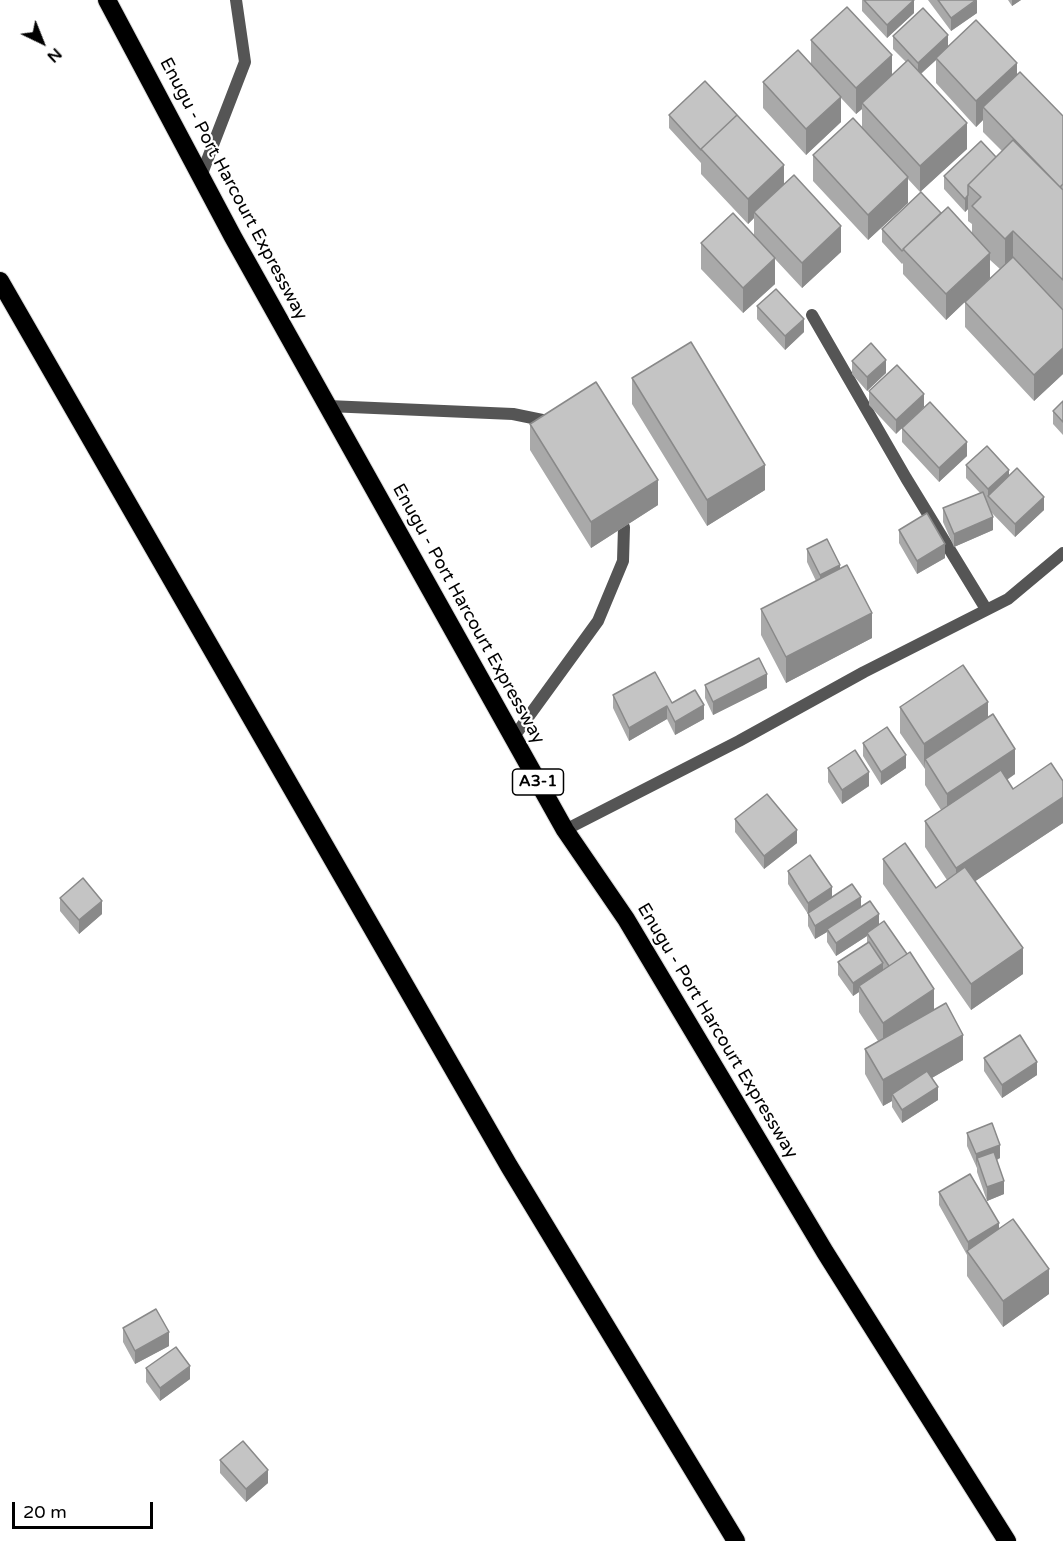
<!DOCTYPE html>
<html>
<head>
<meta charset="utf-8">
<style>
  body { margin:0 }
  #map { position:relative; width:1063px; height:1541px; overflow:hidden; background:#fff; font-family:"Varela Round",sans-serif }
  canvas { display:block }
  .north { position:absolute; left:12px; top:12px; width:60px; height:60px; -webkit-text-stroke:4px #fff; paint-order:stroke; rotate:137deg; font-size:16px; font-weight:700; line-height:24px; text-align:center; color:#000 }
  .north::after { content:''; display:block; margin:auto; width:21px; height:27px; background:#000; clip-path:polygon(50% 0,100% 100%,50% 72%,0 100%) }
  .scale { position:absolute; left:12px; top:1502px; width:141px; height:27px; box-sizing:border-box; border:3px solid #000; border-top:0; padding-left:8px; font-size:18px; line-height:21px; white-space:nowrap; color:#000; -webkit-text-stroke:4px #fff; paint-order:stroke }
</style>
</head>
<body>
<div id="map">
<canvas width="1063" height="1541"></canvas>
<div class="north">N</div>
<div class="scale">20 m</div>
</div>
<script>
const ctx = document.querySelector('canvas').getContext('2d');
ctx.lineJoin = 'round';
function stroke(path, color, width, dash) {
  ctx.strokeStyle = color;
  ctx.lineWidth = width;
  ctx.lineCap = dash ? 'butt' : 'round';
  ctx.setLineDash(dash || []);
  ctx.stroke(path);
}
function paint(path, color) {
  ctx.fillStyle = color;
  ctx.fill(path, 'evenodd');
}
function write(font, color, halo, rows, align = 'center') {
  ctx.font = font + ' "Varela Round",sans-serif';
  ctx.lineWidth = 4.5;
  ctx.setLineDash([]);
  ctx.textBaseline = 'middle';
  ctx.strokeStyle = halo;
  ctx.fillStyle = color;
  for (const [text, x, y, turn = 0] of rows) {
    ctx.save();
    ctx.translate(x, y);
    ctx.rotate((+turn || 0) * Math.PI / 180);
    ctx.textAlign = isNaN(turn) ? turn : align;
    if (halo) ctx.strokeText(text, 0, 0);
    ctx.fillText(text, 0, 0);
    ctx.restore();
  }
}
const highway = new Path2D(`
  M107,0L233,237L565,830L626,919L825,1252L1007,1541
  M0,281L509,1166L736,1541`);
stroke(highway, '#dbdbdb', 20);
stroke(new Path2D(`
  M201,176L245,62L236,0
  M812,315L906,478L986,609
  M328,406L513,414L552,422
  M513,738L598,621L623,561L624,527`), '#555', 12);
stroke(new Path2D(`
  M565,830L739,741L864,672L1008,599L1063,553`), '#555', 12);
stroke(highway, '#000', 18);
paint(new Path2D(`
  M862,0H914V13L887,38L862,11Z
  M928,0H977V13L951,31Z
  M1008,0H1021L1012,6Z
  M893,36L948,46L1017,75L1063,116V374L1034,401L965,327V302L1000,269L990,260V278L946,320L903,274V263L902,264L882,242V229L941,213L972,233V224L968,221V209L965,212L944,189V176L996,157L1002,151L983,132V120L976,127L936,83V60L921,74L967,149L920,192L908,179V203L868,240L813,181V155L862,128V109L856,114L841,98V122L806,155L763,108V82L811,64V40L892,75L906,62L893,49Z
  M669,115L784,185L841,252L802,288L775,259V284L743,313L701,269V243L754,236V218L748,224L701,174V163L669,128Z
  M757,306L804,332L785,350L757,319Z
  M852,361L886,373L867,391L852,374Z
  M897,365L896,434L869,405V391Z
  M632,378L765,490L707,526L632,404Z
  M1063,401V435L1053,424V411Z
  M530,424L658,505L591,548L530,450Z
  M902,428L967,456L939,482L902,442Z
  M966,465L1009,476L1044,510L1015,537L991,512L993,530L954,547L943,522V508L980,493L966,478Z
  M899,530L945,558L917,574L899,543Z
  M807,549L840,568L872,638L786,683L761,635V609L816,581L807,562Z
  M705,685L767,688L713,715L705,698Z
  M613,695L672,703L704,719L675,735L667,719L629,741L613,708Z
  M900,707L988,718L1015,774L1007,780L1013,789L1063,823L975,881L1023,974L971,1010L883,884V859L936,888L947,880L925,847V821L941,810L925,785V769L900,733Z
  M863,743L906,768L881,785L863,756Z
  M828,768L869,786L842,804L828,782Z
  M735,819L797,843L764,869L735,832Z
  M788,871L832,897L861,907L879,924L934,1009L963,1060L932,1078L938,1100L902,1123L892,1107V1101L883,1106L865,1074V1049L878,1041L859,1012V992L853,996L838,975V962L867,943V936L836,956L827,942V932L815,939L808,926V914L788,884Z
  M60,898L102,914L79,934L60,911Z
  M984,1058L1037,1075L1002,1098L984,1071Z
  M967,1133L1000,1158L997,1160L1004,1194L987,1201L977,1172V1168L967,1146Z
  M939,1192L999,1229L1049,1294L1003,1327L967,1276V1255L939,1205Z
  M123,1328L169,1346L135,1364L123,1342Z
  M146,1368L190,1379L160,1401L146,1382Z
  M220,1460L268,1483L246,1502L220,1473Z`), '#a9a9a9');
paint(new Path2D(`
  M914,0V13L887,38V25Z
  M977,0V13L951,31V18Z
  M1012,0H1021L1012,6Z
  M948,35V48L936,58V60L918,76V63Z
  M892,55V80L862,103V109L856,114V88Z
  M1017,63V89L983,107V120L976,127V101Z
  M841,97V122L806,155V129Z
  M967,123V149L920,192V166Z
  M784,165V191L754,212V218L748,224V199Z
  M908,177V203L868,240V215Z
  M968,195V209L965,212V199Z
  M841,226V252L802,288V263Z
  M1013,231V266L1005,274V239Z
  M990,253V278L946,320V294Z
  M775,258V284L743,313V288Z
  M804,319V332L785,350V336Z
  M1063,348V374L1034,401V375Z
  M886,360V373L867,391V377Z
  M924,394V407L896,434V420Z
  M967,442V456L939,482V468Z
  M765,465V490L707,526V500Z
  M1009,470V483L988,496V489Z
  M658,480V505L591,548V522Z
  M1044,497V510L1015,537V524Z
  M993,517V530L954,547V534Z
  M945,544V558L917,574V561Z
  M840,565V578L820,589V575Z
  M872,613V638L786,683V657Z
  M767,674V688L713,715V702Z
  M988,702V727L925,759L924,769V744Z
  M704,705V719L675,735V722Z
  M667,706V719L629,741V728Z
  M1015,749V774L947,819V794Z
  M906,755V768L881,785V772Z
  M869,772V786L842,804V790Z
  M1063,797V823L956,894V868Z
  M797,830V843L764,869V856Z
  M832,887V901L808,916V903Z
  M861,897V910L827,929V932L815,939V926Z
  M102,901V914L79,934V920Z
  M879,914V928L867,933V936L836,956V943Z
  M1023,948V974L971,1010V984Z
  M883,963V976L859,986V992L853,996V983Z
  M934,989V1014L883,1048V1023Z
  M963,1035V1060L895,1099L892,1094V1101L883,1106V1080Z
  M1037,1062V1075L1002,1098V1085Z
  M938,1087V1100L902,1123V1110Z
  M1000,1145V1158L979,1166L977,1158L976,1168V1154Z
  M1004,1181V1194L987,1201V1187Z
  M999,1223V1237L968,1251V1242Z
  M1049,1269V1294L1003,1327V1301Z
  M169,1332V1346L135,1364V1351Z
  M190,1366V1379L160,1401V1388Z
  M268,1470V1483L246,1502V1489Z`), '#898989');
const building = new Path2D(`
  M864,0H914L887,25Z
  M938,0H976L951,18Z
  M847,7L892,55L856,88L811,40Z
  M923,8L948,35L918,63L893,36Z
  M976,20L1017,63L976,101L936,58Z
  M798,50L841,97L806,129L763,82Z
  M908,60L967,123L920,166L862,103Z
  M1020,72L1063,116V184L1060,187L983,107Z
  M705,81L738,116L737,115L701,149V150L669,115Z
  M737,115L784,165L748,199L701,149Z
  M853,118L908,177L868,215L813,155Z
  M1013,140L1063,190V280L1013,231L1005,239L972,206L981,197L968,185Z
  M981,141L996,157L968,185V195L965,199L944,176Z
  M794,175L841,226L802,263L754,212Z
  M921,192L941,213L903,249H904L902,251L882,229Z
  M948,207L990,253L946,294L903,249Z
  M733,213L775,258L743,288L701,243Z
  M1013,257L1063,310V348L1034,375L965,302Z
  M776,289L804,319L785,336L757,306Z
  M691,342L765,465L707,500L632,378Z
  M871,343L886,360L867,377L852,361Z
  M897,365L924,394L896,420L869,391Z
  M596,382L658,480L591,522L530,424Z
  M1063,401V422L1053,411Z
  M930,402L967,442L939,468L902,428Z
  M987,446L1009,470L988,489L966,465Z
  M1017,468L1044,497L1015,524L988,496Z
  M983,492L993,517L954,534L943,508Z
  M927,513L945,544L917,561L899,530Z
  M827,539L840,565L820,575L807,549Z
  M847,565L872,613L786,657L761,609Z
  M759,658L767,674L713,702L705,685Z
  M963,665L988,702L924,744L900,707Z
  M655,672L672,703L695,690L704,705L675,722L667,706L629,728L613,695Z
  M993,714L1015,749L947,794L925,759Z
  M887,727L906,755L881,772L863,743Z
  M855,750L869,772L842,790L828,768Z
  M1051,763L1063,781V797L956,868L925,821L1001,770L1013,789Z
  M767,794L797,830L764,856L735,819Z
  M905,843L936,888L965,867L1023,948L971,984L883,859Z
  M810,855L832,887L808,903L788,871Z
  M83,878L102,901L79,920L60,898Z
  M852,884L861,897L815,926L808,913Z
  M870,901L879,914L836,943L827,929Z
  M884,921L907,954L889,966L867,933Z
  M869,942L883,963L853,983L838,962Z
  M910,952L934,989L883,1023L859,986Z
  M946,1003L963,1035L883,1080L865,1049Z
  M1020,1035L1037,1062L1002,1085L984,1058Z
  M927,1071L938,1087L902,1110L892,1094Z
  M992,1123L1000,1145L976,1154L967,1133Z
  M994,1152L1004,1181L987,1187L977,1158Z
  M970,1174L999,1223L968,1242L939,1192Z
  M1013,1219L1049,1269L1003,1301L967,1251Z
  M156,1309L169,1332L135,1351L123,1328Z
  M176,1347L190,1366L160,1388L146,1368Z
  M243,1441L268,1470L246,1489L220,1460Z`);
paint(building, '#c4c4c4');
stroke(building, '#898989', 1.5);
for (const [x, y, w] of [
  [538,782,51]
]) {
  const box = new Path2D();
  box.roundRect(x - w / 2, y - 13, w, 26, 4.5);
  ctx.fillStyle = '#fff';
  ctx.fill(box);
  stroke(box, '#000', 1.5);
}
write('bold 16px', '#000', null, [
  ["A3-1",538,782]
]);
write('18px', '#000', '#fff', [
  ["Enugu - Port Harcourt Expressway",233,189,62],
  ["Enugu - Port Harcourt Expressway",468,614,61],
  ["Enugu - Port Harcourt Expressway",717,1031,59]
]);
</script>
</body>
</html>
